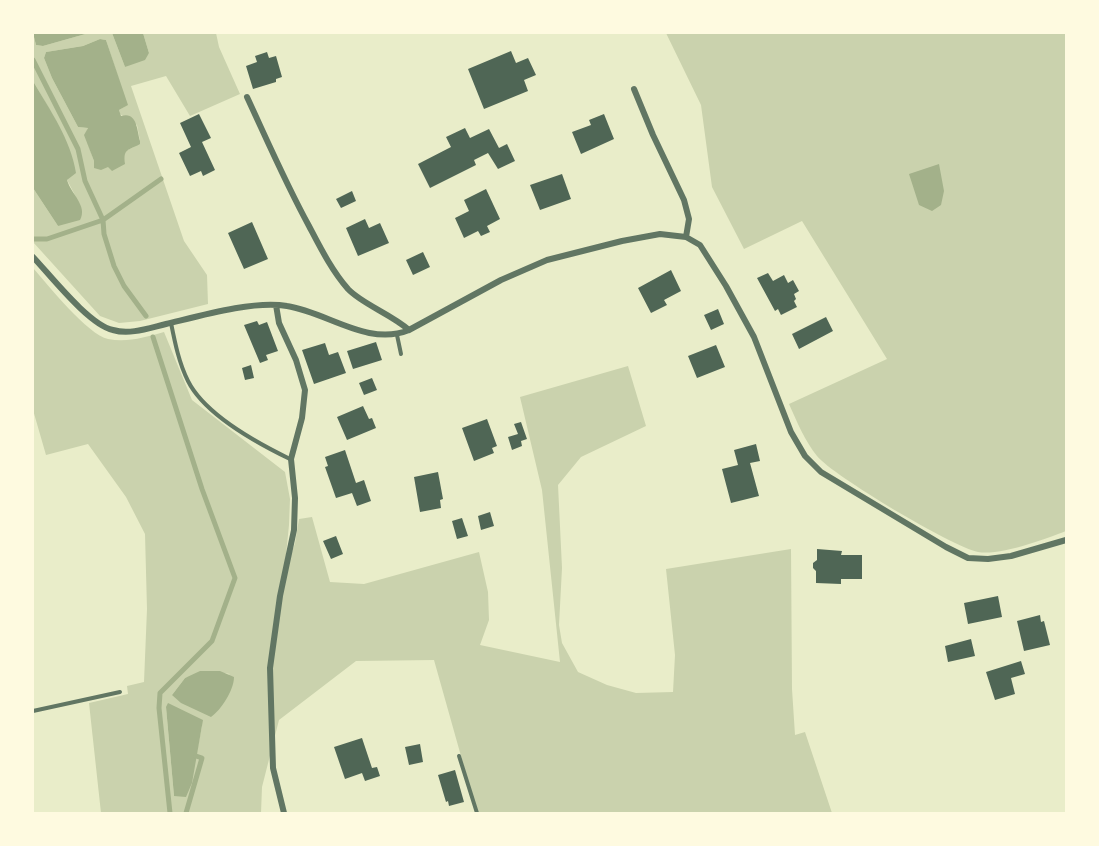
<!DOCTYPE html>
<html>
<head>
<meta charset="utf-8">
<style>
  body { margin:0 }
  #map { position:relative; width:1099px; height:846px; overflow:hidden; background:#e9edc9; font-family:Literata,serif }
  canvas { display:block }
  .frame { position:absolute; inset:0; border:34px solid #fefae0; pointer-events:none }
</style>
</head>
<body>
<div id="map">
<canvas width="1099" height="846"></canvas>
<div class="frame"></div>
</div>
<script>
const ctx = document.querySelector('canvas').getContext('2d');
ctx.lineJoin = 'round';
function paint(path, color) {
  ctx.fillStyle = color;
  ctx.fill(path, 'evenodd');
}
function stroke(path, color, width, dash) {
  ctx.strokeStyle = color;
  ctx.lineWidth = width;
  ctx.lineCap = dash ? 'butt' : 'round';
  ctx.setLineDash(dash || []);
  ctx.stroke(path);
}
paint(new Path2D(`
  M33,33L36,45L43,46L89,33H112L125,67L149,53L143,33H216L219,47L240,94L190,116L166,76L131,86L184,241L207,275L208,304L140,321L119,323L100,316L33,242V188L58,226L76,197L67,180L71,175L55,119L33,81ZM100,39L106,40L127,105L119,110L120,114L137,125L140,141L136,146L125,151L124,154L94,161L85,135L88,128L78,127L52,78L44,58L46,52L83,46Z
  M666,33H1066V531C1045,539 1000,556 978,552C953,547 833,476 817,456C805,441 797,422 789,404L887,359L802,221L744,249L712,187L701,105Z
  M33,268C48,285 88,335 108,339C127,343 146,337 164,332L192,400L285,472L290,499L289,525L284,575L295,543L299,519L312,517L330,582L364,584L479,552L488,592L489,620L480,645L560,662L542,490L520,397L628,366L646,426L581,457L558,485L562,568L559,625L562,643L578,672L607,685L636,693L673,692L675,655L666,569L791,549L792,689L795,735L805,732L832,813H477L434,660L356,661L279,720L262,787L261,813H101L89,703L128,694L127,686L144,682L147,609L145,534L126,497L88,444L46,455L33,410ZM209,671L230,674L172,695L185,678ZM166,707L202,726L196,756L174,796Z`), '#cad2ad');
paint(new Path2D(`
  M33,33H89L43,46L36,45Z
  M112,33H143L149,53L145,60L125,67Z
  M100,39L106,40L128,105L119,110L121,116C137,111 137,130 140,141V144C128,151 123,148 125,164L112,171L108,167L101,170L94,168V161L84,135L88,128L78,127L52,78L44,58L46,52L83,46Z
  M33,81C50,110 71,140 76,173L67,180C71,194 88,206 80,220L58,226L33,188Z
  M939,164L944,191L941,205L932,211L919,205L909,174Z
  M200,671H220L234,677C234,690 221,710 211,717L181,703L172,695L185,678Z
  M168,703L203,720L192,783L186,797L174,796L166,707Z`), '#a3b18a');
stroke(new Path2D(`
  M33,60L78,149L85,181L103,220L104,234L114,266L124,286L146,316
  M33,239H47L103,220L161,179
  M153,337L202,489L235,578L212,641L160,693L159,708L170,813
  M186,813L202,758L196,756`), '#a3b18a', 5);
paint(new Path2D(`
  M511,51L516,63L528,58L536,75L524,80L528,91L484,109L468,69Z
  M267,52L269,58L276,56L282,77L276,79V82L253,89L246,66L257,62L255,56Z
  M199,114L211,138L202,142L215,170L203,176L201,171L190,176L179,153L191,147L180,123Z
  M604,114L614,139L581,154L572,132L591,125L589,120Z
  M465,128L470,138L489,129L499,148L507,144L515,161L498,169L488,153L474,160L476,165L430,188L418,164L451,147L446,137Z
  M562,174L571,199L540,210L530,185Z
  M486,189L500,219L487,226L490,232L481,236L478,231L464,238L455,218L469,211L464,200Z
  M352,191L356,201L341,208L336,199Z
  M365,219L369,228L380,223L389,243L358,256L346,228Z
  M252,222L268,259L244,269L228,233Z
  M423,252L430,267L413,275L406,260Z
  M671,270L681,291L664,300L667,305L651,313L638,288Z
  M768,273L773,281L784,275L788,283L793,280L799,291L794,294L796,299L794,301L797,307L781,315L778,309L775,311L757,278Z
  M718,309L724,324L711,330L704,315Z
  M826,317L833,331L799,349L792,334Z
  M257,321L259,325L267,322L278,351L266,355L268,360L260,363L244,325Z
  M376,342L382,360L353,369L347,351Z
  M325,343L329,355L338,352L346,373L314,384L302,350Z
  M716,345L725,367L697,378L688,356Z
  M251,365L254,378L245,380L242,368Z
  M372,378L377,390L364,395L359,383Z
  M363,406L369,419L372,418L376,428L347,440L337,417Z
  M487,419L497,446L492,448L494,453L474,461L462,428Z
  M521,422L527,439L521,441L522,446L512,450L508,437L518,434L514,424Z
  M756,444L760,461L750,463L759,496L731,503L722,469L738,465L734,450Z
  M345,450L356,483L364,480L371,501L357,506L352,493L336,498L325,467L328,466L325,457Z
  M438,472L443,499L440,500L441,508L420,512L414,477Z
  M490,512L494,526L481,530L478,516Z
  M462,518L468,536L457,539L452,521Z
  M336,536L343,554L331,559L323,541Z
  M817,549L842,551L841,555H862V579H841V584L816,583V571L813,568V563L817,560Z
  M998,596L1002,617L968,624L964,603Z
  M1040,615L1041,622L1044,621L1050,645L1024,651L1017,621Z
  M971,639L975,656L948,662L945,646Z
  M1021,661L1025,674L1011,678L1015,694L995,700L986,672Z
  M362,738L372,768L377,767L380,776L365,781L362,773L345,779L334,747Z
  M420,744L423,762L409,765L405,747Z
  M455,770L464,802L449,806L448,801L446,802L438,775Z`), '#4f6655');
stroke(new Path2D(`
  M171,323C175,343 179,363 188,381C205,415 257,443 290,459
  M397,335L401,354
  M33,711L120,692
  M459,756L477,813`), '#617663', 4);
stroke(new Path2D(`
  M634,89L653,135L684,200L689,219L686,237
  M247,97C267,140 286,184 309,226C320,247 332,271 348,289C362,304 391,314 409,330
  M33,257C51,276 89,325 113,330C130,335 149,328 166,324C199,316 254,300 287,306C327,312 368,347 409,330L501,280L547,260L622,241L660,234L686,237L700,245L726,286L754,337L791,432L805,456L821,472L946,547L968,558L988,559L1011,556L1066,540
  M276,305L279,323L296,360L305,390L302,418L291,459L295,498L294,530L280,596L270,668L273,768L284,813`), '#617663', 6);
</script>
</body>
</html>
